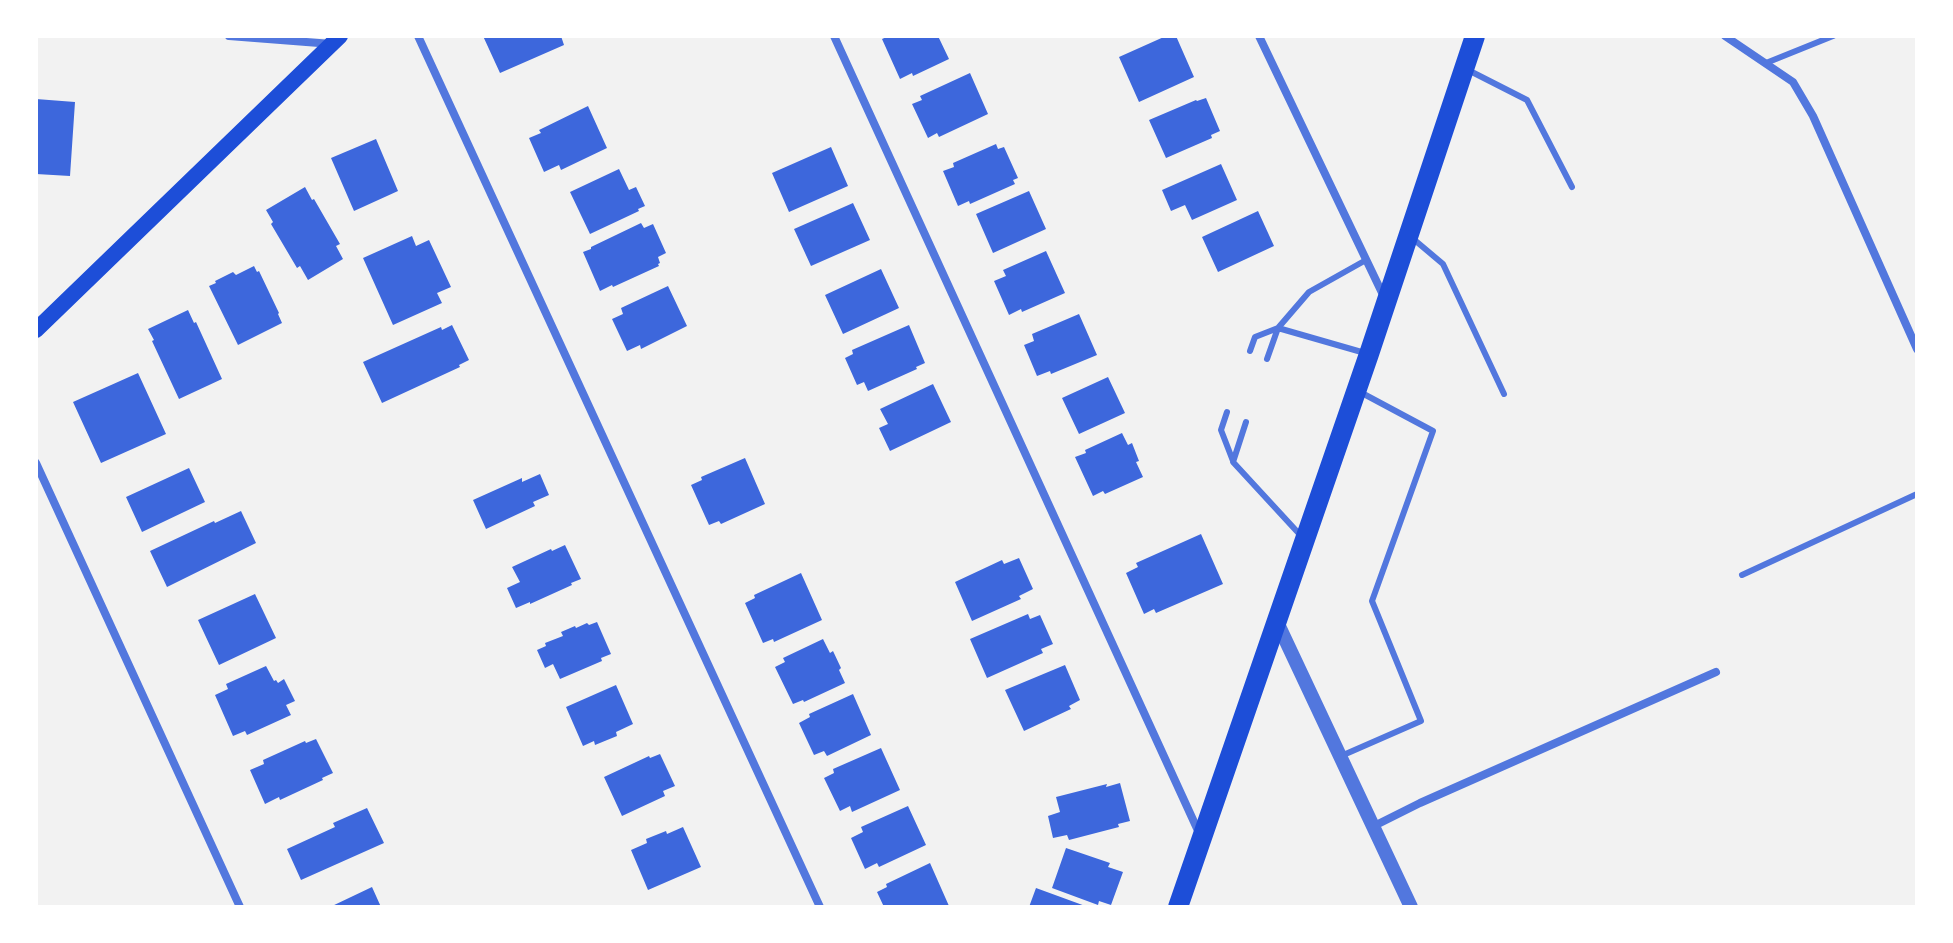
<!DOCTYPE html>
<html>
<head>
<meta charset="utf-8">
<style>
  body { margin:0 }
  #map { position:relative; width:1953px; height:943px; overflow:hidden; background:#f2f2f2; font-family:"PT Sans Narrow",sans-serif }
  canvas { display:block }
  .frame { position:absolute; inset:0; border:38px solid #fff; pointer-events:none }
</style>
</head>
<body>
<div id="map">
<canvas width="1953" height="943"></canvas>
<div class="frame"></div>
</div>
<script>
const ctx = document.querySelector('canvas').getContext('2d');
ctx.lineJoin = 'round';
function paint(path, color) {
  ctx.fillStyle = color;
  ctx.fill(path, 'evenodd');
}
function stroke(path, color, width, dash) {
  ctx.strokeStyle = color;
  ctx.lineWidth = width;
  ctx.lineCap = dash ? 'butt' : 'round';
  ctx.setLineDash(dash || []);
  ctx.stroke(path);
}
paint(new Path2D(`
  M483,36H561L564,45L500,73Z
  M889,36H938L949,59L913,76L912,73L900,79L882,39Z
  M1166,36H1176L1194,77L1139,102L1119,57Z
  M970,73L988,114L939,137L937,133L928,138L912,104L922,100L920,96Z
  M1206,98L1220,131L1211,135L1212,138L1166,158L1149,120L1196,100L1197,101Z
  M36,99L75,102L70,176L36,174Z
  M588,106L607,148L561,170L559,165L544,172L529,138L541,133L539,130Z
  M376,139L398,191L354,211L331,158Z
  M996,144L998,149L1004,147L1018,178L1013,180L1015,184L970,204L969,201L958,206L943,171L954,167L953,163Z
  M831,147L848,186L789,212L772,173Z
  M1221,164L1237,200L1192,220L1185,205L1171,211L1162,190Z
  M619,169L629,190L636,187L645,206L638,209L639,211L590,234L570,192Z
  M305,187L312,200L314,199L340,244L336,246L343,259L308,280L300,266L297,268L271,224L273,222L266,210Z
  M1029,191L1046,229L993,253L976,214Z
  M853,203L870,240L811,266L794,229Z
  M1258,211L1274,246L1218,272L1202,237Z
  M641,223L644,228L653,224L666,253L658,257L660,263L658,264L659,266L613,287L612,285L600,291L583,252L591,249V247Z
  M412,236L416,246L429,240L451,287L437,293L442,303L393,325L363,258Z
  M1046,251L1065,293L1022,312L1021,309L1009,315L994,281L1006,276L1003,270Z
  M254,266L257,272L259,271L279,313L278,314L282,323L238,345L209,286L216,283L215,281L233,272L236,275Z
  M881,269L899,308L843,334L825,295Z
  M668,286L687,326L641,349L640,345L627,351L612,319L623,314L621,308Z
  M188,310L194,323L196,322L222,379L179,399L152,341L154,340L148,329Z
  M1079,314L1097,355L1051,374L1050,371L1037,376L1024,345L1034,341L1032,334Z
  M452,325L469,360L459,365L460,367L382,403L363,362L441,327L442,330Z
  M909,325L925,363L916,367L917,369L868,391L864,382L857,385L845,358L853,354L852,350Z
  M138,373L166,434L101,463L73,402Z
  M1108,377L1125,413L1079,434L1062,398Z
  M933,384L951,422L890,451L879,428L888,424L880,409Z
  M1122,433L1128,445L1132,443L1139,461L1136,462L1143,477L1105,494L1103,491L1093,496L1075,457L1086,453L1085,450Z
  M745,458L765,504L721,524L719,521L709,525L691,485L702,480L701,477Z
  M189,468L205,502L142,532L126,497Z
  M540,474L549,495L533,502L535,506L486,529L473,500L522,478V482Z
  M241,511L256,543L167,587L150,551L214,521L215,523Z
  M1201,534L1223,584L1156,613L1154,609L1144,614L1126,573L1138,567L1136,563Z
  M565,545L581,579L571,583L572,585L530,604V602L516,608L507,588L520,582L512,567L551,549L552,551Z
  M1019,558L1033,589L1019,596L1021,599L972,621L955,582L1002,560L1004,564Z
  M801,573L822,620L774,642L773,639L763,643L745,603L755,598L754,595Z
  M255,594L276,638L219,665L198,620Z
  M1028,614L1030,619L1040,615L1053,644L1041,649L1043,653L987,678L970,639Z
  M597,622L611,654L601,658L602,661L560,679L553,664L545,668L537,650L546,646L545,643L563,636L561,632L575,626L576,628L587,623L589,625Z
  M823,639L830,653L833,651L841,668L839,670L845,683L804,702L803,700L793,704L775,667L785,662L783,658Z
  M1065,665L1080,700L1069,706L1071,709L1024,731L1005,690Z
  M266,666L274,681L276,680L278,683L284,679L295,701L286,705L291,715L247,735L245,731L233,736L215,695L228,689L226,684Z
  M616,685L633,724L616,732L617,736L595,745L594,741L583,746L566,707Z
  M853,694L871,735L827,756L824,751L814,755L799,723L810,717L809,714Z
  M316,739L333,773L322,778L323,780L280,800L279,797L265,804L250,770L264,764L263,760L305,741L306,743Z
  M881,748L900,790L852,812L850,806L840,811L824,778L834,773L833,769Z
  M660,754L675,786L663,791L665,796L622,816L604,777L649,756L650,758Z
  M1120,783L1130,821L1118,824L1119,827L1069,840L1067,835L1053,838L1048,816L1060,812L1056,797L1107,784L1106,787Z
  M908,806L926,845L879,867L877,863L865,869L851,838L863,832L861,827Z
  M367,808L384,843L301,880L287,849L335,827L333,823Z
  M683,827L701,867L648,890L631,850L647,843L646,839L666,831L667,834Z
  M1066,848L1110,863L1108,867L1123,872L1111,905L1099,901L1098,905L1052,888Z
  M930,863L949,906L884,907L877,892L887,887L886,884Z
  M372,887L381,907H330Z
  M1036,888L1088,907H1029Z`), '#3d67dc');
stroke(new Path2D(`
  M1766,63L1833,36
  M1468,70L1527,100L1572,187
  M1411,237L1443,264L1504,394
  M1250,351L1255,337L1278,328L1309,292L1366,260
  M1267,359L1278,328L1365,353
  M1227,412L1221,430L1233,461
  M1246,422L1233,462L1303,538
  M1742,575L1917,494
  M1341,756L1421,721L1372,601L1433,431L1360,392`), '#5277de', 6);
stroke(new Path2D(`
  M229,36L332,44
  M418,36L820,907
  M834,36L1200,835
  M1259,36L1385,299
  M1725,36L1793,82L1813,116L1917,349
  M36,463L240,907
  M1374,826L1420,803L1716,672`), '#5277de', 8);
stroke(new Path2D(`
  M1277,622L1411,907`), '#5277de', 14);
stroke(new Path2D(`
  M36,330L340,36`), '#1d4ed8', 16);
stroke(new Path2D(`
  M1178,907L1369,354L1475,36`), '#1d4ed8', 20);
</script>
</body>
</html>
